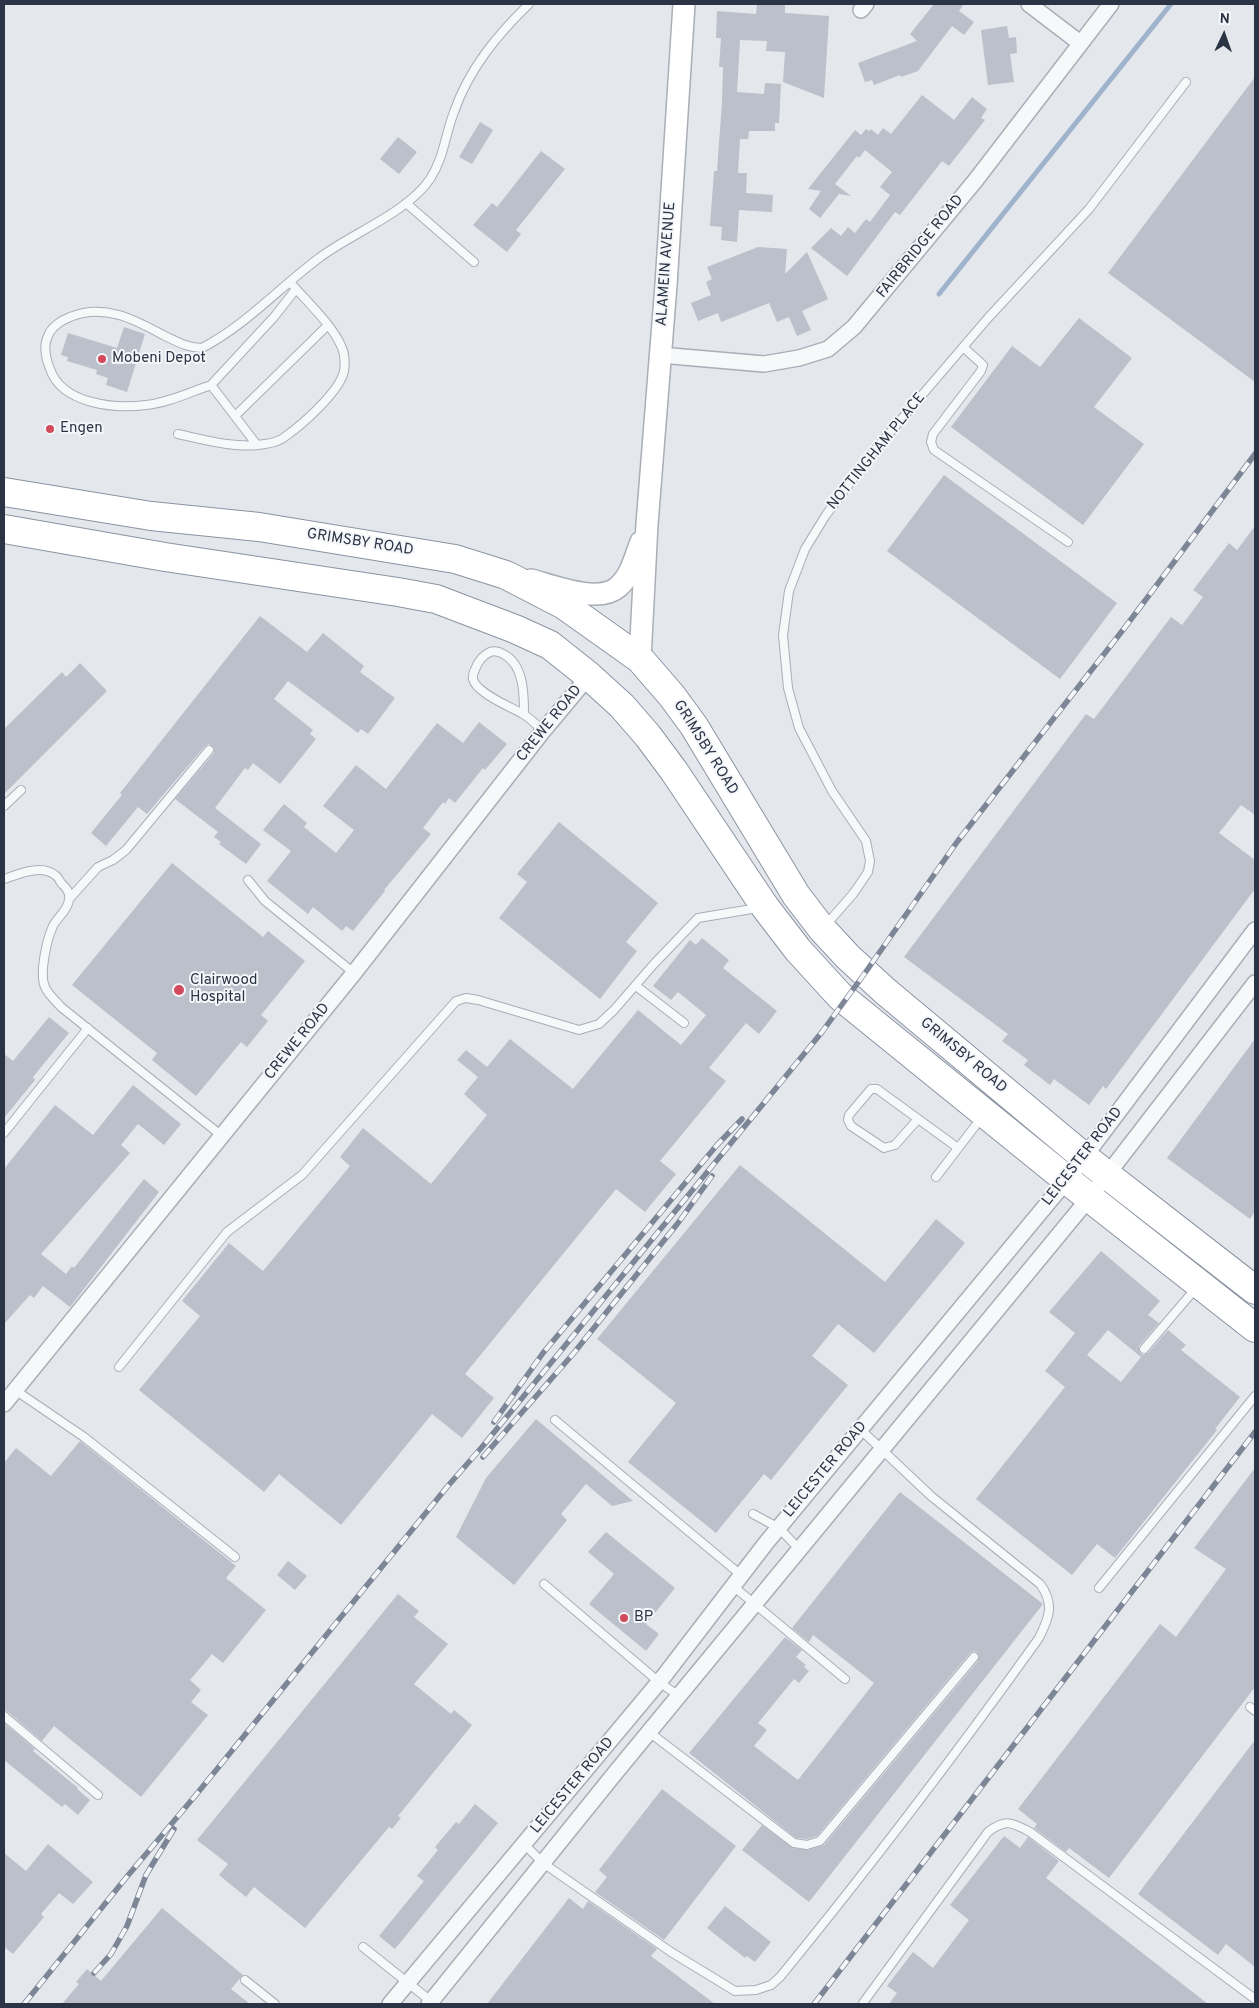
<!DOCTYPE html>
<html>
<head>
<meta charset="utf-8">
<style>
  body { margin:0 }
  #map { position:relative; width:1259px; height:2008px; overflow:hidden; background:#e4e7ec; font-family:Overpass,sans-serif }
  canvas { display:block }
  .frame { position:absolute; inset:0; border:5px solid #2b3445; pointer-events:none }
  .north { position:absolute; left:1199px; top:10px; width:50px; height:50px; -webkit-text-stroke:4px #f4f6f9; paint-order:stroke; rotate:3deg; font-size:14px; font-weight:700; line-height:20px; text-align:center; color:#2b3445 }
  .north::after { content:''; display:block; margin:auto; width:18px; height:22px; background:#2b3445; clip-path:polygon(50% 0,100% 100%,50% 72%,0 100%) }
</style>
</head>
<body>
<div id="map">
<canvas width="1259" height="2008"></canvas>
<div class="frame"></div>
<div class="north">N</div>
</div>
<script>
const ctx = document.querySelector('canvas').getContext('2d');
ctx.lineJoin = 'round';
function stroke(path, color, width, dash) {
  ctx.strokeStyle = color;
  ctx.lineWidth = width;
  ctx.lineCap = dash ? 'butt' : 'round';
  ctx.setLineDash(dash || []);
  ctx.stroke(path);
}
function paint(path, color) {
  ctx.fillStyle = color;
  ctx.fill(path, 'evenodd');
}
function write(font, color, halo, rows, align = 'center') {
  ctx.font = font + ' Overpass,sans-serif';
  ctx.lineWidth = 4;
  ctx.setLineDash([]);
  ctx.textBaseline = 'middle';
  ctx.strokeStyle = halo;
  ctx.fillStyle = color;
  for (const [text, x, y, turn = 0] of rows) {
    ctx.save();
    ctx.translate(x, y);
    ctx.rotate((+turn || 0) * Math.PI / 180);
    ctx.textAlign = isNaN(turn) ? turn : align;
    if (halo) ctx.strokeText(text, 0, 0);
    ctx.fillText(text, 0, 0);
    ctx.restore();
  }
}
stroke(new Path2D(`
  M939,294L1171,4`), '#9fb4cc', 5);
paint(new Path2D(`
  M757,4H785V13L829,16L824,98L783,82L785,52L766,51L767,41L740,40L737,92L764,94L765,83L781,84L779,123H775V131H749L748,139H740L738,173H747L746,193L773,195L772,212L739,210L737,242L721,240L722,227L710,226L714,171H717L722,102L723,67H719L721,38H716L717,11L756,14Z
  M934,4H964L959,11L974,22L964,35L952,26L918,71L901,77L900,75L874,85L872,80L865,82L858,63L917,41L910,34Z
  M1007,26L1009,38L1016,37L1017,53L1010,54L1014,82L988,85L981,30Z
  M1255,77V382L1108,273Z
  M922,95L954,120L972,97L987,109L981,118L985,120L949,166L942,161L900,215L895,212L847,276L811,248L831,228L841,236L848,227L855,233L866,219L870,222L890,195L880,187L892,172L865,150L859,158L857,156L835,184L851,196L839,194L820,218L809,209L821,191L808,189L855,130L861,135L866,129L869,131L871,129L878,135L883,128L891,134Z
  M480,122L493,130L472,164L459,157Z
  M398,137L417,152L399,174L380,159Z
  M541,151L565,169L516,230L521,234L507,252L473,225L492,203L497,207Z
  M758,247L787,249L785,274L807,252L828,299L802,311L811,330L797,336L789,317L777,322L769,303L721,322L718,313L698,321L691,303L711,295L706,282L712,279L707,267Z
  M1079,318L1132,358L1094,407L1144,444L1083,525L951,427L1012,346L1040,367Z
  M124,327L145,334L127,392L106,385L108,378L96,374L97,370L67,361L68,357L61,355L68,333L117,348Z
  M944,475L1117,603L1060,679L887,551Z
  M1255,526V815L1241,805L1219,833L1255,860V889L1106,1089L1103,1086L1089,1105L1054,1079L1050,1085L1024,1065L1028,1060L1002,1041L1008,1034L904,957L1086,714L1094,719L1171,617L1182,625L1203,597L1193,590L1229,543L1237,550Z
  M260,616L307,652L323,633L364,666L360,672L395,698L368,734L361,729L358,733L288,681L274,699L313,730L310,734L316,739L280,784L253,763L248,770L245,768L215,808L261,844L246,864L219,844L221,842L214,837L218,832L175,799L214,753V748L209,744L205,746L147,814L138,807L106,846L91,833L122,795L120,793Z
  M80,663L107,691L4,794V729L62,672L66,677Z
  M479,722L507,744L485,770L483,768L455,803L449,798L445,804L443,802L423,828L431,834L384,890L385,891L353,931L346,926L342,931L313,907L308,914L267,881L291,851L263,830L284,804L307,823L304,827L336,853L354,830L323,806L356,765L386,789L437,723L463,743Z
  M559,822L658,903L626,942L637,951L600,999L499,918L527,882L517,874Z
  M172,863L263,937L268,931L305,961L261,1015L268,1021L247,1047L241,1042L196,1096L152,1060L157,1053L72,985Z
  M702,938L729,960L723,968L777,1011L759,1034L746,1023L709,1068L726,1081L660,1161L676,1174L645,1212L616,1189L465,1374L494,1398L462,1438L432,1414L341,1525L279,1474L264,1492L139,1390L200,1316L182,1301L229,1243L263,1271L350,1166L340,1157L363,1128L431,1184L487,1115L464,1094L478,1077L457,1060L466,1050L487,1067L510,1039L573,1089L638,1010L681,1045L706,1015L678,992L671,1000L653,986L690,940L696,945Z
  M49,1017L69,1033L33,1077L35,1080L4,1118V1054L13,1061Z
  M1255,1039V1211L1250,1219L1167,1158Z
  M133,1085L181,1124L164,1145L138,1124L121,1145L130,1153L41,1254L66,1274L72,1266L74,1268L144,1179L159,1192L70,1307L43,1286L34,1298L30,1295L4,1324V1169L55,1105L93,1135Z
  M740,1165L885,1282L936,1219L965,1243L874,1353L838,1324L812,1356L848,1385L771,1480L764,1474L716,1533L628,1462L676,1403L597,1339Z
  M1101,1251L1160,1301L1148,1315L1159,1323L1139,1346L1140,1353L1143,1355L1148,1353L1168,1330L1186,1345L1181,1350L1240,1397L1215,1429L1217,1430L1115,1558L1097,1544L1072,1575L976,1499L1065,1387L1045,1371L1075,1333L1049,1312ZM1108,1330L1141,1357L1121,1382L1087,1355Z
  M536,1419L633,1501L612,1506L586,1484L561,1514L567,1520L514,1585L456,1537L486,1478Z
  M80,1441L236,1566L226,1578L266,1610L223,1663L212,1654L190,1680L201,1690L191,1702L208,1715L141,1797L54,1726L42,1741L8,1712L4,1710V1463L16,1448L51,1476Z
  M1255,1468V1687L1109,1878L1069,1848L1066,1852L1034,1828L1037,1824L1018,1809L1160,1624L1176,1637L1226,1569L1194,1548Z
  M900,1492L1043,1604L809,1902L742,1850L762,1825L793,1848L808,1850L824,1845L978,1661V1653L974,1651L970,1653L817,1836L807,1839L796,1838L689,1753L785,1637L802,1650L796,1657L806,1665L804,1667L809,1671L799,1683L794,1679L758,1723L767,1730L754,1746L798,1780L874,1683L813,1635L809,1642L792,1628Z
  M606,1532L675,1588L646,1624L659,1634L646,1651L589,1604L614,1574L588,1552Z
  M288,1561L307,1576L295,1590L277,1575Z
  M398,1594L419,1611L414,1617L448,1644L414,1684L451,1714L454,1710L472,1725L398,1816L401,1818L392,1829L389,1827L305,1928L254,1887L246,1897L219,1875L228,1864L197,1840Z
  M4,1723L35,1749L33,1751L78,1788L77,1789L90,1800L78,1815L65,1804L62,1807L4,1760Z
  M1255,1740V1967L1226,1944L1218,1955L1138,1894Z
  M662,1789L736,1846L664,1940L595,1892L607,1877L599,1870Z
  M475,1804L498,1823L395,1949L379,1936L424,1881L417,1876L438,1850L435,1847L456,1822L459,1824Z
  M1004,1836L1020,1848L1028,1837L1059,1861L1046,1878L1208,2004H889L897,1993L887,1986L913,1952L933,1968L969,1920L950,1905Z
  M48,1844L93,1882L73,1904L59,1893L41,1914L44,1917L13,1954L4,1947V1853L26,1871Z
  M569,1898L583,1909L588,1901L657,1949L651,1956L715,2004H487Z
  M725,1906L771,1942L755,1962L747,1956L745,1958L707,1928Z
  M162,1908L243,1975L231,1989L250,2004H62L79,1984L76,1982L87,1969L101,1981Z`), '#bbc0ca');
const lane = new Path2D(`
  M406,203L474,262
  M963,347L983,365L981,371L933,434L931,442L934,450L1068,542
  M211,385C190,392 168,403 146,405C114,409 62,404 50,369C46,359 43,346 48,336C51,327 62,320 70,317C103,303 134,319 163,335C176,341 187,348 202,348C246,325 279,288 319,258C352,233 407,213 430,179C444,158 445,135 454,112C469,69 497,35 529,4
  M235,416L327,326
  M178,434C205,440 237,449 265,444C273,443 280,441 286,436C303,424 340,391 344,371C345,364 345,355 342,348C333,325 306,301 290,282
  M257,445L211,385L274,317L296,289
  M524,714C524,695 524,666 505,655C500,652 495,650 490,652C484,655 480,659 477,665C475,670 472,674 473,679C476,693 511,707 523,714C530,718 537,725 543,731
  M4,806L21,790
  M4,879C19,874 41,864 55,875C59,877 59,881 62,884C67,888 70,893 69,900C67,912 58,916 53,926C47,939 38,976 46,989C49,995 56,1001 61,1007L222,1136
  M248,880L265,901L354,973
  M70,898L98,867L113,860L126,850L209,750
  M825,926L853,894L868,872L870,861L866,841L832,791L799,728L788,688L783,635L789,591L805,549L826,515L869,457L988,318L1089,209L1186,82
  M636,986L684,1023
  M918,1119L895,1145L884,1148L851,1126L848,1120L849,1115L871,1089H877L958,1148
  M4,1133L88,1028
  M936,1177L982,1117
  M1144,1349L1196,1288
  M119,1367L227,1232L302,1175L456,1001L466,998L478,1000L579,1030L599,1024L614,1010L653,965L698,918L758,908
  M15,1390L84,1437L235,1557
  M555,1420L741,1575
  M753,1514L779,1528L799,1549
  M544,1584L659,1682L679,1696
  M733,1586L845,1679
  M1099,1588L1255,1396
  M1250,1707L1255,1711
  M4,1716L98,1795
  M649,1732L794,1843L807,1845L820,1841L974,1657
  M524,1844L543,1863L671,1952L735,1991L756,1990L771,1985L780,1977C870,1867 956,1754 1039,1638C1049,1618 1055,1604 1040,1584L931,1496L860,1429
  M363,1947L432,2002
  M245,1980L275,2004
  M863,2003L988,1832C1005,1819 1012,1822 1030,1832L1255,1999`);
const street = new Path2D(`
  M1029,4L1080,43
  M861,10L866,4
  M660,355L764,364L799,358L828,349L854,327L975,181L1111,4
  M4,1404L354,973L543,731L589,676
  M390,2004L664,1676L766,1543L1067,1180L1255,930
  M429,2004L616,1772L1090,1197L1255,983`);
const secondary = new Path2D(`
  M531,580C553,586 599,604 618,587C631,576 635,557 641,542
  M640,659L647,524L666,285L684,4`);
const highway = new Path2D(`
  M4,492L151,516L259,527L455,559L506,575L564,605L640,659L672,696L694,726L796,895L822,929L848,957L885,991L1084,1157L1255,1290
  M4,529L165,557L398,592L436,599L515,629L550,645L589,676L622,706L648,736L674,771L765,907L798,950L840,996L1067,1180L1255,1328`);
stroke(lane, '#a9aeb7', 10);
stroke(street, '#a9aeb7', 18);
stroke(secondary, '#a9aeb7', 24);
stroke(highway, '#8b94a3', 30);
stroke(lane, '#f7f8fa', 8);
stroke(street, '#f7f8fa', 15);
stroke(secondary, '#fff', 21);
stroke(highway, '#fff', 28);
const rail = new Path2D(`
  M494,1422L543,1353L717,1145L742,1119
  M483,1457L573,1354L678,1223L712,1176
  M94,1973L111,1954L127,1926L146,1875L174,1829
  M24,2004L125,1879L195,1796L447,1487L482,1447L822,1032L865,973L957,842L1126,626L1255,454
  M814,2004L1255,1432`);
stroke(rail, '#7d8696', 5.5);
stroke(rail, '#f4f6f9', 4, [11]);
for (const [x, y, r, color] of [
  [102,359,5,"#d1495b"],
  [50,429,5,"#d1495b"],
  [179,990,6,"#d1495b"],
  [624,1618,5,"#d1495b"]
]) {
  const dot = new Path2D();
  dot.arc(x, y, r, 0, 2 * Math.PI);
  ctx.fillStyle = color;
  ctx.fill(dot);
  stroke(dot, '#f4f6f9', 2);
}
write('15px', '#2b3445', '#f4f6f9', [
  ["FAIRBRIDGE ROAD",921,247,-51],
  ["ALAMEIN AVENUE",667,264,-86],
  ["NOTTINGHAM PLACE",877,452,-51],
  ["GRIMSBY ROAD",360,543,9],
  ["CREWE ROAD",550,724,-51],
  ["GRIMSBY ROAD",705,748,58],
  ["CREWE ROAD",298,1042,-51],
  ["GRIMSBY ROAD",963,1056,40],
  ["LEICESTER ROAD",1083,1157,-52],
  ["LEICESTER ROAD",826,1470,-50],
  ["LEICESTER ROAD",573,1786,-50]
]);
write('15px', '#2b3445', '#f4f6f9', [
  ["Mobeni Depot",112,359],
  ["Engen",60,429],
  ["Clairwood",190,981],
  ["Hospital",190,998],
  ["BP",634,1618]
], 'left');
</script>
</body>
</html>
